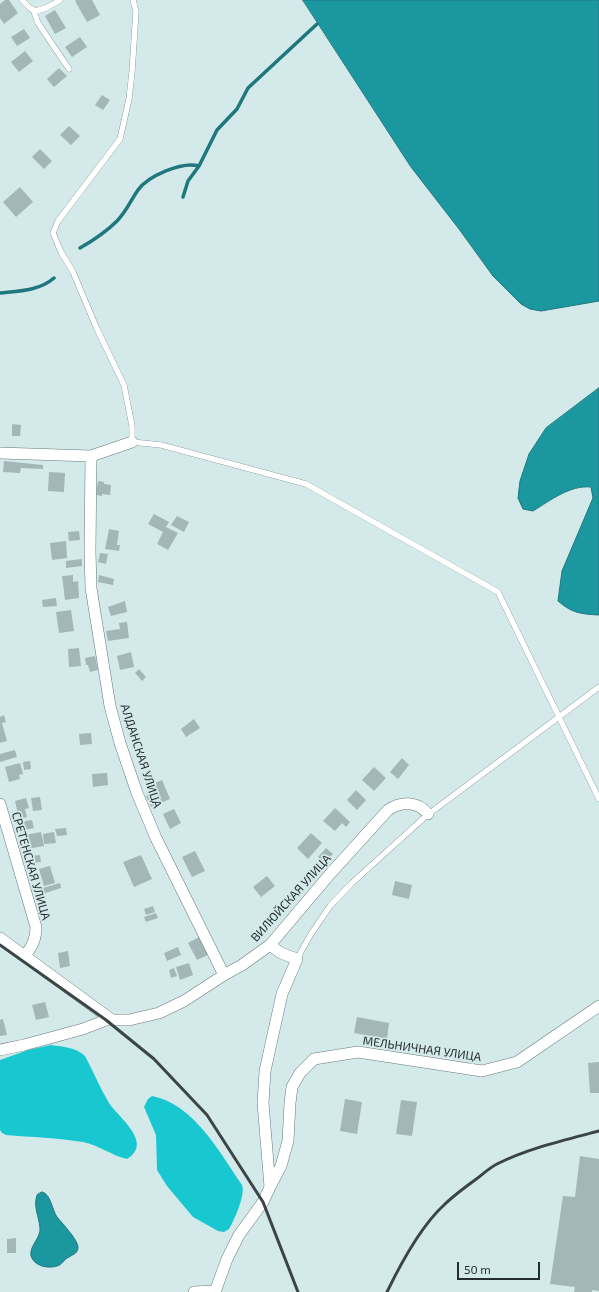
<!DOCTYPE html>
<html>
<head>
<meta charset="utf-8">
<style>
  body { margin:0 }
  #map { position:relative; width:599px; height:1292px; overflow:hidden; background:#d4e9ea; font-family:"Exo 2",sans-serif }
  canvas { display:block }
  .scale { position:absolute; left:457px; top:1262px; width:83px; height:18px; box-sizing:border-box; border:2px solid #252d2e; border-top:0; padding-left:5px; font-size:12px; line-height:14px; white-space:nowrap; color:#252d2e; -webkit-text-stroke:3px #d4e9ea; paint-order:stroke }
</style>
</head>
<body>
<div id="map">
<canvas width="599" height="1292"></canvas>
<div class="scale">50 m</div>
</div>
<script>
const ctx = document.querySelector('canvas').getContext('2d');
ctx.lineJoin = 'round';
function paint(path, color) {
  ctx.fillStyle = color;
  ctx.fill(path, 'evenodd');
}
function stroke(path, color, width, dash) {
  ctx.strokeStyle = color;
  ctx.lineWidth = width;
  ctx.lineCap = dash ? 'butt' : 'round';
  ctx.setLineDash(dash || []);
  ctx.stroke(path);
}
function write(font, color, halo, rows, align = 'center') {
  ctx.font = font + ' "Exo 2",sans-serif';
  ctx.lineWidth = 3.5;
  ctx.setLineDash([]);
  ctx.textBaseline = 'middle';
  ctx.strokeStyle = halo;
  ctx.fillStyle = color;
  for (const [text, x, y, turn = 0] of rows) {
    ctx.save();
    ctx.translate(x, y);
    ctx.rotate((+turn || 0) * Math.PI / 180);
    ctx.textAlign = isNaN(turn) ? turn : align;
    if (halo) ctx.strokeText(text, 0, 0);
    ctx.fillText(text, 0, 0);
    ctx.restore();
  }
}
paint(new Path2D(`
  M51,1045C64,1047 75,1047 85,1056C93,1071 100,1088 109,1103C119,1118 154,1143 127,1159C112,1156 99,1145 83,1142C58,1138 31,1137 6,1135L2,1133L0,1130V1060L28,1050Z
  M152,1096C194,1104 220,1153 242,1185C246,1194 234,1221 229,1229L224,1232L218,1231L193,1217L167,1186L157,1170L156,1135L144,1107L148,1099Z`), '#19c7d0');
const water = new Path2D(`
  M303,0H599V301L541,311L530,309L521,304L493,276L459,229L411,167Z
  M599,388V615C580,614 572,613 558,601L562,571L593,498L591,487C570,485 551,500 533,511L523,509L518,498L520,481L529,454L546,428Z
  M42,1192C51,1194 52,1210 57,1217C62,1223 78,1240 78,1247C78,1253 74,1254 69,1257C64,1259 62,1265 57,1266C48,1269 34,1266 31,1256C29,1246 41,1238 40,1228C39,1216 33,1207 37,1195Z`);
paint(water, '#1b989f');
stroke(water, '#1e787d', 1);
stroke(new Path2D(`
  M183,197L188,181L199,166L217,130L237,109L248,88L317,24
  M80,248C94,240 106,232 117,221C126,212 131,200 138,190C148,176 182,161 199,166
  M0,293C19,291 39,291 54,278`), '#1e787d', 3.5);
paint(new Path2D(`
  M5,0H9L18,13L4,24L0,18V4Z
  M76,0H92L100,15L87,22L75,1Z
  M55,10L66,28L55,34L45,16Z
  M24,29L30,38L17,46L11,37Z
  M80,37L87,47L72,57L65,47Z
  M25,51L33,61L19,72L11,62Z
  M59,68L67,76L54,87L47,79Z
  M102,95L110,100L103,110L95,105Z
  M69,126L80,136L71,145L60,135Z
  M40,149L52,161L44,169L32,157Z
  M20,187L33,202L16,217L3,202Z
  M12,424L21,425L20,436H12Z
  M4,461L43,465V469L21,468L20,473L3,472Z
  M49,472L65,473L64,492L48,491Z
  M98,481L104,482V484L111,485L110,495L102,494V496L96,495Z
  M154,514L169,522L166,527L178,533L168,550L157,544L163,532L148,524Z
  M177,516L189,522L184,532L171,525Z
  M109,529L119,531L117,545H120L119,551L105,549Z
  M79,531L80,540L69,541L68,532Z
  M66,541L67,558L52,560L50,543Z
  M100,553L108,554L106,564L98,562Z
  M82,559V566L66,568V561Z
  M73,575V582L78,581L79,598L65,600L62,576Z
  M99,575L114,579L113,585L98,582Z
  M56,598L57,606L43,607L42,600Z
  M125,601L127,612L111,616L108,607Z
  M71,610L74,631L59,633L56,612Z
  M127,622L129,638L108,641L106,631L120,629L119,623Z
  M79,648L81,666L69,667L68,649Z
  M131,652L134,667L120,670L117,656Z
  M95,656L98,670L90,672L88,665H86L85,658Z
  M139,669L146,677L142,681L135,673Z
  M4,715L6,722L2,723L7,741L0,743V717Z
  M194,719L200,728L186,737L181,729Z
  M91,733L92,744L80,745L79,734Z
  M15,750L17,757L0,762V754Z
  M402,758L409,765L398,779L390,772Z
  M30,761L31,769L24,770L23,762Z
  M20,763L23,774L19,775L20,779L9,782L5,767Z
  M374,767L386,778L374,791L362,780Z
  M107,773L108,785L93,787L92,774Z
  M162,780L170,799L151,807L146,796L154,793L152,790L154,789L152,784Z
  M356,790L366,800L357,810L347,800Z
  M40,797L42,810L33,811L31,798Z
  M26,798L29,808L25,809L27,817L19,819L15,801Z
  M335,808L350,822L346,827L342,823L335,831L323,821Z
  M174,809L181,823L170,829L163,814Z
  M32,820L34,828L21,831L19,822Z
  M66,828L67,835L57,836L55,829Z
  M41,832L44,846L27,849L25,835Z
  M54,832L56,843L44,844L43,834Z
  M311,833L322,843L308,859L297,848Z
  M326,848L333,854L324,863L318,857Z
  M195,851L205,871L192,877L182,857Z
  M40,855L41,862L33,863L32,856Z
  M141,855L152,879L134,887L123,862Z
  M50,866L55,883L44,886L39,869Z
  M267,876L275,886L261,897L253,887Z
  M395,881L412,885L409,899L392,895Z
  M60,883L61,888L42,894L40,889Z
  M153,906L155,912L146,915L144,909Z
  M156,913L158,918L146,922L144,917Z
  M199,937L208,955L197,960L188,943Z
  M178,947L181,955L167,961L164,953Z
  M68,951L70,966L60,968L58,953Z
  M189,963L193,975L180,980L176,967Z
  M174,968L177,976L171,978L169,970Z
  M45,1002L49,1017L36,1020L32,1005Z
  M357,1017L389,1023L387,1039L354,1033Z
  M3,1019L7,1035L0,1036V1020Z
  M599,1062V1093H590L588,1063Z
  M345,1099L362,1102L357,1134L340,1131Z
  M401,1100L417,1102L412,1136L396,1134Z
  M580,1156L599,1159V1291L592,1290V1292H574L575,1287L550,1284L563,1196L575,1197Z
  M16,1238V1253H7V1239Z`), '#a3b7b8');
const lane = new Path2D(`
  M22,0L30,8L36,11L46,8L60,0
  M133,0L136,11L132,72L129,99L120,139L58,221L53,233L61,252L73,272L97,329L124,385L132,426V442L161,445L306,484L498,592L599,799
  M33,9L38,23L69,69
  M297,959L311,934L330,906L352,883L426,816L599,687`);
const street = new Path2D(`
  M0,453L91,456L132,442
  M91,456L90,551L91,588L110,706L120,743L137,793L156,838L224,975
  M0,804L36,927C36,940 32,946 25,956
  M0,938L112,1020
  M270,945L281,953L297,959L282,994L265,1071L263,1103L270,1187
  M0,1050L24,1045L83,1029L106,1020H129L159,1013L184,1001L224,975L242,965L270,945L330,874L388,810C401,801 418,801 428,814
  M194,1292L215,1291
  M215,1292L227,1259L239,1235L263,1202L270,1187L281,1166L288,1141L290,1103L292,1087L300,1073L314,1059L358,1052L482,1071L517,1062L599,1006`);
stroke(lane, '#66797a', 6);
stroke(street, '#66797a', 12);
stroke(lane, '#fff', 5.5);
stroke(street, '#fff', 11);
stroke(new Path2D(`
  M0,945L106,1020L154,1059L207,1115L263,1202L298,1292
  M387,1292C401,1263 420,1227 444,1205C453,1196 464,1188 475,1180C482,1175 489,1168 497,1164C529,1148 565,1140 599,1131`), '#3b4546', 3);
write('12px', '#252d2e', '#d4e9ea', [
  ["АЛДАНСКАЯ УЛИЦА",141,756,72],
  ["СРЕТЕНСКАЯ УЛИЦА",31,866,74],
  ["ВИЛЮЙСКАЯ УЛИЦА",291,898,-48],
  ["МЕЛЬНИЧНАЯ УЛИЦА",422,1049,8]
]);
</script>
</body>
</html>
